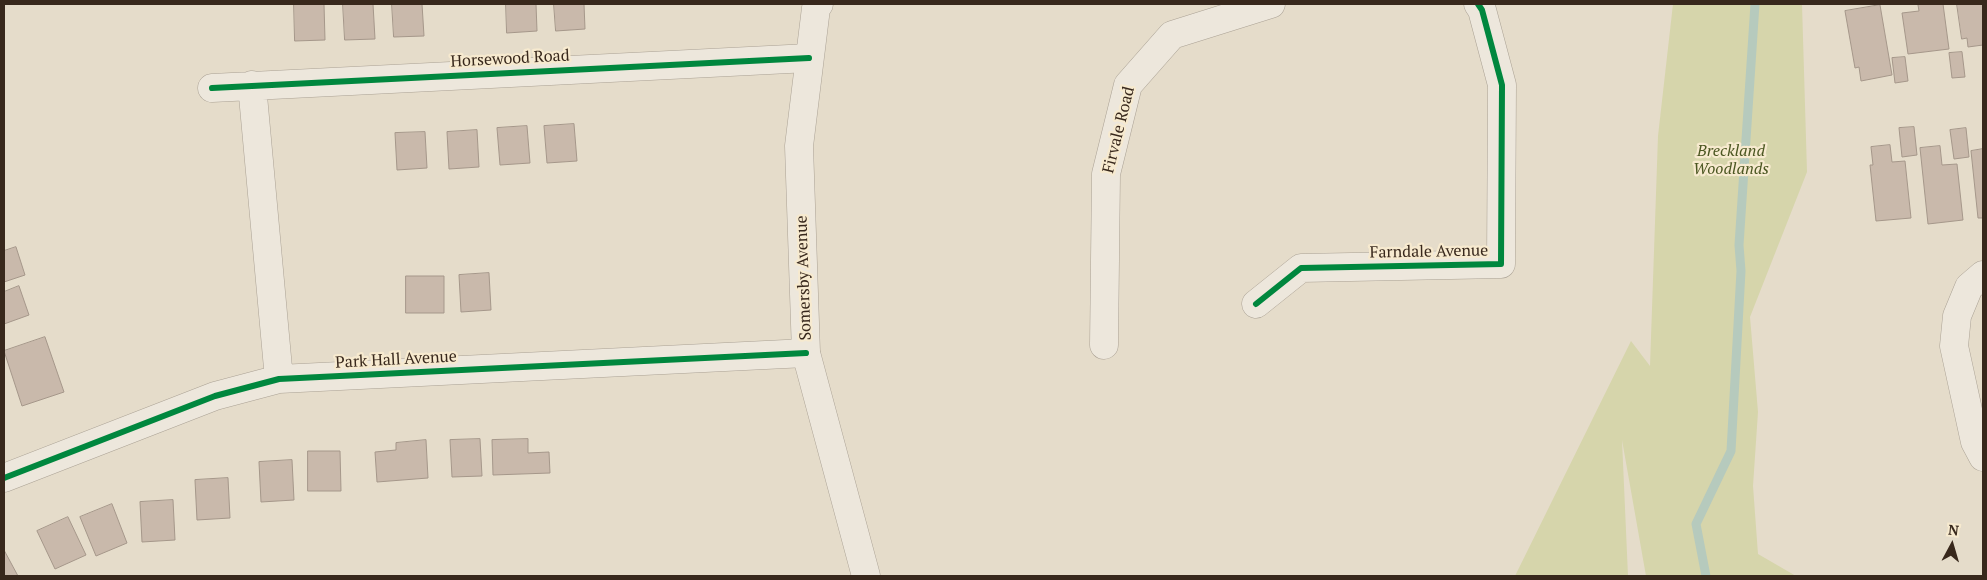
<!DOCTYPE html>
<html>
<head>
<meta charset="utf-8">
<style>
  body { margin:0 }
  #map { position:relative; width:1987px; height:580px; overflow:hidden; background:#e5dcca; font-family:"PT Serif",serif }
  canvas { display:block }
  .frame { position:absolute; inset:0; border:5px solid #38281c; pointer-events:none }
  .north { position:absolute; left:1927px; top:520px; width:50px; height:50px; -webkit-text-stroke:4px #f7eacf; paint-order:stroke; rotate:6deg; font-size:14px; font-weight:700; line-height:20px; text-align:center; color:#38281c }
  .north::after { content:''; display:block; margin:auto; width:18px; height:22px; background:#38281c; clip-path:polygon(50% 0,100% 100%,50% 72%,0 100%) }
</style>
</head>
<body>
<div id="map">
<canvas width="1987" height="580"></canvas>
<div class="frame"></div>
<div class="north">N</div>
</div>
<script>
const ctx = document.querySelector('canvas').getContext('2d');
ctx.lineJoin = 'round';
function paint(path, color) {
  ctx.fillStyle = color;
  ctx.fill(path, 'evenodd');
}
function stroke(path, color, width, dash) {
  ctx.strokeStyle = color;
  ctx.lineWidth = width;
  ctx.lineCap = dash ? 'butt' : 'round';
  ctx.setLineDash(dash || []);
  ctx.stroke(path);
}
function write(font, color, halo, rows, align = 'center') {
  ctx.font = font + ' "PT Serif",serif';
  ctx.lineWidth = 4.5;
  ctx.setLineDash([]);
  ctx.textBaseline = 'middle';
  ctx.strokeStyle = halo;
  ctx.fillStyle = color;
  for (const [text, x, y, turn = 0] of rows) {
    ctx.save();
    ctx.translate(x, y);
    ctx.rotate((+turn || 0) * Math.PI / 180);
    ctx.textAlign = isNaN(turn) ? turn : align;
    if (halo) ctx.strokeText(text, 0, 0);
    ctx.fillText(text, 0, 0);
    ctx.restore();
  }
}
paint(new Path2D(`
  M1673,4H1802L1807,172L1750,317L1758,412L1753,486L1758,554L1796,576H1646L1622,440L1628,576H1515L1631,341L1650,366L1658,136Z`), '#d6d5ab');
stroke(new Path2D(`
  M1706,576L1696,524L1731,451L1741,271L1739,245L1755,4`), '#b6cabd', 9);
const building = new Path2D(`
  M294,4H324L325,40L295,41Z
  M343,4H373L375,39L345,40Z
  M392,4H422L424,36L394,37Z
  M506,4H536L537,31L507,33Z
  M554,4H584L585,29L556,31Z
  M1926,4H1943L1949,49L1908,54L1902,13L1919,11L1918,5Z
  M1957,4H1983V45L1968,47L1967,38L1962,39Z
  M1880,5L1892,75L1861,81L1859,67L1855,68L1845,11Z
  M1962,52L1965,77L1952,78L1949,53Z
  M1905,57L1908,81L1895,83L1892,58Z
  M574,124L577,161L547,163L544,126Z
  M527,126L530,163L500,165L497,128Z
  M1914,127L1917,155L1902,157L1899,128Z
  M1966,128L1969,157L1954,159L1950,130Z
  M477,130L479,167L449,169L447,132Z
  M425,132L427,168L397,170L395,133Z
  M1890,145L1892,162L1905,161L1911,218L1876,221L1870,165H1873L1871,147Z
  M1940,146L1942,165L1957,164L1963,220L1928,224L1920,148Z
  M1983,149V218H1978L1971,151Z
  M16,247L25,275L4,282V251Z
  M489,273L491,310L461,312L459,275Z
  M406,276H444V313H406Z
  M19,286L29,315L4,324V292Z
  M45,337L64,392L22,406L4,351Z
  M480,439L482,476L452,477L450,440Z
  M528,439V453L549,452L550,473L493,475L492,440Z
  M426,440L428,478L377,482L375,452L396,450V443Z
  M308,451H340L341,491H308Z
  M292,460L294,500L261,502L259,462Z
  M228,478L230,518L197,520L195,480Z
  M173,500L175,540L142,542L140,502Z
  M112,504L127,543L96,556L80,517Z
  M68,517L86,555L55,569L37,531Z
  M4,550L18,576H4Z`);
paint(building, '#c9b9ab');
stroke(building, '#a5978a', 1);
const minor = new Path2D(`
  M252,85L279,379
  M212,88L809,58
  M1983,275L1969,287L1957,316L1954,346L1975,442L1983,457
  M1256,304L1301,268L1501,264L1502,85L1482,10L1478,4
  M1104,345L1106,174L1128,85L1172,35L1271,4
  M4,478L215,396L279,379L806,353`);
const tertiary = new Path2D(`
  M819,4L816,8L799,146L806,353L866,576`);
stroke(minor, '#aaa194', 29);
stroke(tertiary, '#aaa194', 29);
stroke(minor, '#ede7dc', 28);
stroke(tertiary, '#ede7dc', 28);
stroke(new Path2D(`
  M212,88L809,58
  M1256,304L1301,268L1501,264L1502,85L1482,10L1478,4
  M4,478L215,396L279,379L806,353`), '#00873e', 6);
write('16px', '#38281c', '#f7eacf', [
  ["Horsewood Road",510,59,-3],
  ["Firvale Road",1119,130,-76],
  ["Farndale Avenue",1429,252,-1],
  ["Somersby Avenue",804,278,-92],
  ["Park Hall Avenue",396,360,-3]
]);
write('italic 16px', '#4b5621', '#f7eacf', [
  ["Breckland",1731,151],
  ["Woodlands",1731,169]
]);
</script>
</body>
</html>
